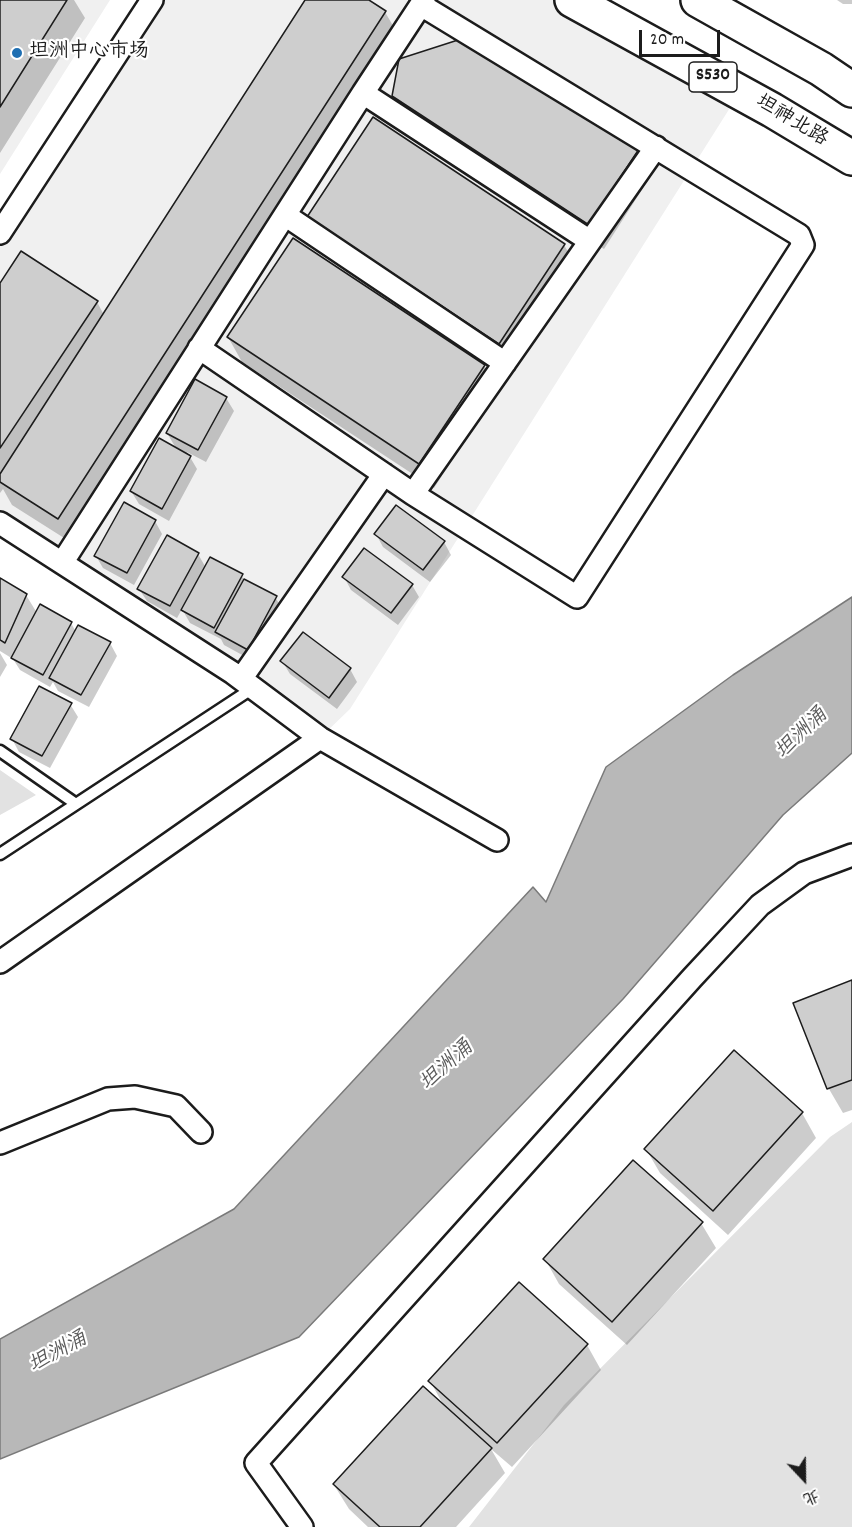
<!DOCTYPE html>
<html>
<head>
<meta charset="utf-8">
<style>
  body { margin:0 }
  #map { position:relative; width:852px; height:1527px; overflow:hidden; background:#fff; font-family:Dekko,"LXGW WenKai TC",sans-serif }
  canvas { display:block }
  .north { position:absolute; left:774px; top:1449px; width:60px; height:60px; -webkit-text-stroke:4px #fff; paint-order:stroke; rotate:158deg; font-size:16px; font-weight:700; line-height:24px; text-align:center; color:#1c1c1c }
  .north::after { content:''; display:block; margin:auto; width:21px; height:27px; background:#1c1c1c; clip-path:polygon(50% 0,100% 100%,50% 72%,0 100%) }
  .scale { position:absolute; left:639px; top:30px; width:81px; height:27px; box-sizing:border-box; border:3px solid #1c1c1c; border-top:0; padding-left:8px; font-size:18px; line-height:21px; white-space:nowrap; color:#1c1c1c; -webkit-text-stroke:4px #fff; paint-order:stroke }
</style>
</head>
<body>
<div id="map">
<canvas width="852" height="1527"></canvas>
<div class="north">北</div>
<div class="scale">20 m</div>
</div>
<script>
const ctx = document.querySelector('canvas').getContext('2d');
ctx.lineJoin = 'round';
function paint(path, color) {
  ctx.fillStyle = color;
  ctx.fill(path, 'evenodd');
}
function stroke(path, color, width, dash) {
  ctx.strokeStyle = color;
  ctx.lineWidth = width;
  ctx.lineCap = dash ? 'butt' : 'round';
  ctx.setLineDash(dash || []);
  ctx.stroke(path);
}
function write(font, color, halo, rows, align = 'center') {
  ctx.font = font + ' Dekko,"LXGW WenKai TC",sans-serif';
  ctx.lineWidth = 4.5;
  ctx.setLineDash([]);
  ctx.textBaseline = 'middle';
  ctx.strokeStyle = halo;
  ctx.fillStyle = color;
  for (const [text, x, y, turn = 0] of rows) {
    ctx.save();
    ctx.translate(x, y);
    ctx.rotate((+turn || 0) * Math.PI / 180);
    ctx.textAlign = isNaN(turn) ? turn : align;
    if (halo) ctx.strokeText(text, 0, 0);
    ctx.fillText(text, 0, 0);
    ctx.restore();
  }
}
paint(new Path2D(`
  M0,0H110L0,174Z
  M152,0H572L740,92L350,709L320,738L0,523V233Z`), '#f0f0f0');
paint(new Path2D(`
  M0,770L36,795L0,815Z
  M852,1122V1527H469L564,1405L830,1137Z`), '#e2e2e2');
const water = new Path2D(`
  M852,597V753L783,815L623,999L299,1337L0,1459V1339L234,1209L533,887L546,902L606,767L733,675Z`);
paint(water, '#b8b8b8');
stroke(water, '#7a7a7a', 1.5);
paint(new Path2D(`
  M0,0H74L85,18L0,153Z
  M307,0H366L385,12L399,36L72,543L12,505L3,489L0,493V285L97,302L104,315Z
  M837,0H852V4H843Z
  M394,96L638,150L652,174L604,249L408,121Z
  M373,119L564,245L579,270L514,367L322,241L308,217Z
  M228,337L484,366L498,390L434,488L242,362Z
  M226,398L234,411L206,462L187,452L197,469L169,521L139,504L131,491L177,450L167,433Z
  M155,521L162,534L134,585L103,568L96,556Z
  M376,534L444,542L451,555L430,582L383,547Z
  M198,554L206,568L242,576L244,580L275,597L283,610L255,662L224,645L221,639L190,623L182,609L177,618L147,601L139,589Z
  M344,577L412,585L419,597L398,625L351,590Z
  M0,580L26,595L37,613L71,623L76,632L110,643L117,656L89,707L58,691L53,682L50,687L20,670L13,659L0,651Z
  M0,653L7,665L0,677Z
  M282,661L350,669L357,682L337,709L290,674Z
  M70,704L78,717L50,768L19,752L12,739Z
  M852,981V1110L843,1113L829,1089L795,1004Z
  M734,1052L802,1113L816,1138L728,1235L660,1173L646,1149Z
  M701,1223L716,1248L627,1345L559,1284L545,1259Z
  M587,1345L601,1370L512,1467L491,1449L505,1473L456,1527H368L349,1509L334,1485L444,1406L430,1381Z`), '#0003');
const building = new Path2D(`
  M0,0H67L0,107Z
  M305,0H369L386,11L58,519L0,482V474Z
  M458,40L639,149L589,225L392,96L399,59Z
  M373,117L565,244L499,344L307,217Z
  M293,238L485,365L419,464L227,337Z
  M21,251L98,301L0,448V283Z
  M195,379L227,397L198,450L166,433Z
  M159,438L191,456L162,509L130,491Z
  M124,502L156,520L127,573L94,556Z
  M396,505L445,541L423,570L374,534Z
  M167,535L199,553L170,606L137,589Z
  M364,548L413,584L391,613L342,577Z
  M210,557L243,574L214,628L181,610Z
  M0,578L27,594L5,643L0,640Z
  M244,579L277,596L248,650L215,632Z
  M40,604L72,622L43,675L11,658Z
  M78,625L111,642L81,695L49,678Z
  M303,632L351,668L329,698L280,661Z
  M39,686L72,703L42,756L10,739Z
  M852,980V1080L827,1089L793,1003Z
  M734,1050L803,1112L713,1211L644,1149Z
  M633,1160L703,1222L612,1322L543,1259Z
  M519,1282L588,1344L497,1443L428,1381Z
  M423,1386L492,1448L420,1527H380L333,1484Z`);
paint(building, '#cecece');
stroke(building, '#1c1c1c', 1.5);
const service = new Path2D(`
  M0,751L76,804
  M0,854L253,688`);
const minor = new Path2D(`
  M424,0L363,93L590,241
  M285,215L505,363
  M0,233L152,0
  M199,348L413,494L656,147
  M413,494L577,597L803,245L799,235L421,5
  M0,523L233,673L320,738L497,840
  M62,563L363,93
  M241,679L384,474
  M0,962L320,738
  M0,1143L108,1099L135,1097L176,1106L201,1132
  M302,1527L256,1463L692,978L760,905L804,873L852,855`);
const primary = new Path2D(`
  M572,0L772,110L852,158
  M698,0L821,69L852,90`);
stroke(service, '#1c1c1c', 15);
stroke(minor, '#1c1c1c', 26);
stroke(primary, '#1c1c1c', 38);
stroke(service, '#fff', 10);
stroke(minor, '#fff', 21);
stroke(primary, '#fff', 33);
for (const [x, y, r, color] of [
  [17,53,6,"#1f6fb2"]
]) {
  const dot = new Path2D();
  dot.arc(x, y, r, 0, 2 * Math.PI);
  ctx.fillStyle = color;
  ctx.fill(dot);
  stroke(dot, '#fff', 2);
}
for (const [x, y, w] of [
  [713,77,48]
]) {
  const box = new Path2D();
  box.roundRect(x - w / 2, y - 15, w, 30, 4.5);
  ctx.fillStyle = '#fff';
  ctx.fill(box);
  stroke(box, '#1c1c1c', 1.5);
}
write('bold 18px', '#1c1c1c', null, [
  ["S530",713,77]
]);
write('20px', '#1c1c1c', '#fff', [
  ["坦洲中心市场",29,53]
], 'left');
write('20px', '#1c1c1c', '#fff', [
  ["坦神北路",791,122,31]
]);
write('italic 21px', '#5a5a5a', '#fff', [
  ["坦洲涌",803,735,-44],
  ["坦洲涌",448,1067,-42],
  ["坦洲涌",59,1354,-29]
]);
</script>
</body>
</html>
